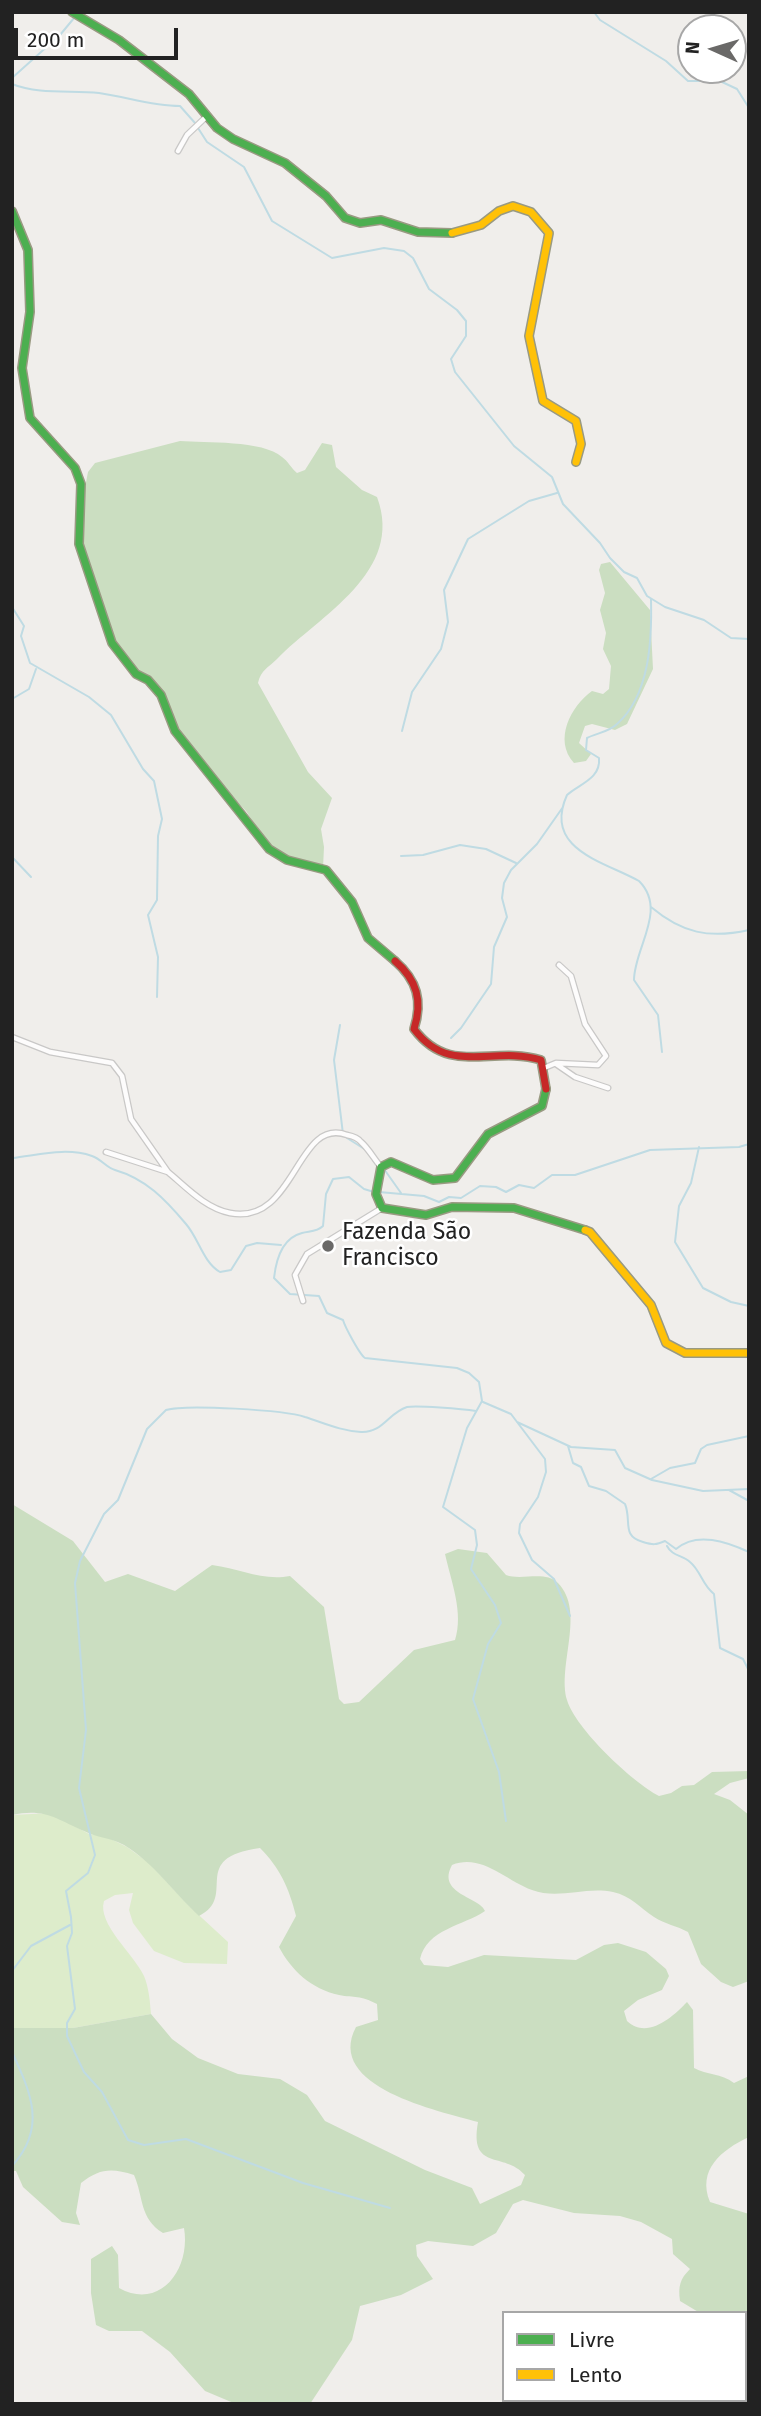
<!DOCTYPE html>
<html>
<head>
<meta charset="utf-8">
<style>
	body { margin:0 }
	#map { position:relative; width:761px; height:2416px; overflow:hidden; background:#f0eeeb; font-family:"Fira Sans",sans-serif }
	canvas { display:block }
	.frame { position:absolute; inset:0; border:14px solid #222; pointer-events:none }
	.legend { position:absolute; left:502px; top:2311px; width:245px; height:91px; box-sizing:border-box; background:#fff; border:2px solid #a7a7a7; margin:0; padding:9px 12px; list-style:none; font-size:21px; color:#222 }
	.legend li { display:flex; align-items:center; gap:14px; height:35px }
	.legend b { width:35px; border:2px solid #a7a7a7 }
	.north { position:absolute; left:677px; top:14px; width:70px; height:70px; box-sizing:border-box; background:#fff; border:2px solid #a7a7a7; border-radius:50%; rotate:274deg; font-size:19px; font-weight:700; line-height:28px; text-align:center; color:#222 }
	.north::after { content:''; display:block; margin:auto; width:24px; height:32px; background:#6a6968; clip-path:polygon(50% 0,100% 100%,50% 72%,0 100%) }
	.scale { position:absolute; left:14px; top:28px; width:164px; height:32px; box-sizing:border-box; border:4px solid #222; border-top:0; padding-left:9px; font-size:21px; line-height:24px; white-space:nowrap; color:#222; -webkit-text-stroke:5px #fff; paint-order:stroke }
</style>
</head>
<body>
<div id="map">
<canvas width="761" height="2416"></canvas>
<div class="frame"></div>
<ul class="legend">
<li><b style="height:9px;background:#4caf50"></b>Livre</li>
<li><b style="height:9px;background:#ffc107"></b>Lento</li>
</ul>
<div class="north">N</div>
<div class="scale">200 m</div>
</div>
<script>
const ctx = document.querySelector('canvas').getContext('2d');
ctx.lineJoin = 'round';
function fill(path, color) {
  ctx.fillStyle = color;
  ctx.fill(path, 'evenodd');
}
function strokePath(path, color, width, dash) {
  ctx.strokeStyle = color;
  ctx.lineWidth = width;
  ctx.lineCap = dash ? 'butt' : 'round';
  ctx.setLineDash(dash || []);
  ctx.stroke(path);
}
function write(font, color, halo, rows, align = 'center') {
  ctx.font = font + ' "Fira Sans",sans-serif';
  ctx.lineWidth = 5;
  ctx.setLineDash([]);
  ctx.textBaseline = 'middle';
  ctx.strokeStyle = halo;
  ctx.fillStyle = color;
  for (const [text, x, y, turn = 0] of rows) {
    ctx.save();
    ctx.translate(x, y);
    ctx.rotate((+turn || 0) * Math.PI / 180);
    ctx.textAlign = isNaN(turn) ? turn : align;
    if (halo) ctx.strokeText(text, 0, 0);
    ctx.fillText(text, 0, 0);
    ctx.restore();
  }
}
const grass = new Path2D(`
	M51,1813L89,1834L105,1836L127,1847L149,1863L189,1906L228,1942L227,1964L184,1963L154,1951L133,1923L129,1910L133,1893L115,1895L104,1901C97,1924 134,1954 144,1976C149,1988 150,2002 151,2014L73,2028H12V1815Z`);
const forest = new Path2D(`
	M180,441C205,443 263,440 282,457C288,461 291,468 297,473L305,470L322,443L332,445L336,467L362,490L377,497C405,572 320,615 277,659C268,668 261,670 258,683L308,772L332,798L321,829L324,847L323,868L290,861L271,849L246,811L197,760L173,727L166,705L111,640L98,591L80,552L84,493L88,472L95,463Z
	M610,562L650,610L653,669L627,724L615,730L592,724L585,726L579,743L591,754L586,761L574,763C553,740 571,706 592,691L603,694L609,689L611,666L603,649L606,633L600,610L605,593L599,570L601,564Z
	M12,1504L73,1541L105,1582L128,1574L175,1591L212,1565C241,1569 262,1581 290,1576L324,1607L339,1699L344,1704L359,1702L414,1650L455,1640C464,1613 451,1581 445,1554L458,1549L487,1553L506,1575C522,1581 545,1570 558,1583C586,1612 557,1665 567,1700C575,1728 632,1782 659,1796L671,1793L682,1786L694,1785L712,1772L749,1771V1778L730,1783L714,1794L730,1800L749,1815V1981L733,1987L721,1982L701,1964L688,1932C677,1926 665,1924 654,1917C639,1907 631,1896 613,1892C585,1886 559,1900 532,1890C506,1881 482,1853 452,1865C436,1894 480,1897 485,1911C463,1926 427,1929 420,1959L424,1965L448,1967L484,1955L576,1960L604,1945L618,1943L646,1952L666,1969L669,1976L662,1990L638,2000L624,2011L627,2021C647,2040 673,2017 687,2002L693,2010L694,2068C707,2075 721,2073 734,2083L749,2076V2137C721,2150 697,2170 710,2202L749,2214V2390L745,2393V2313H700L680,2301C678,2286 680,2279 690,2269L673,2254L672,2239L641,2222L620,2216L574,2213L523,2200L513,2204L496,2233L473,2246L428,2241L416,2245L417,2256L433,2279L401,2295L360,2306L352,2340L310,2404H236L205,2391L170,2352L142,2331H109L96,2325L91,2293V2259L112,2246L118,2255L119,2288C161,2311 191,2268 184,2228L163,2233C139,2218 144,2198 134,2175C112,2168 100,2168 81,2183L76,2213L80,2225L62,2222L23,2187L16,2171H12V2028H73L151,2014L172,2039L198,2058L238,2074L280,2079L307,2095L325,2121L425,2170L472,2188L480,2204L521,2185L525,2175C504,2151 469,2172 478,2122C439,2111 324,2087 356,2027L378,2020L377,2004C360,1995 355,1998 339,1995C311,1989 291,1970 279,1947L296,1916C289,1888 280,1868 260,1848C187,1858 239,1896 199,1916C174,1893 154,1863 124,1845C110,1837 97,1838 84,1831C56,1819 45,1808 12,1815Z`);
const stream = new Path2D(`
	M594,12L600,20L666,61L688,81H720L737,89L749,108
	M12,78L60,35L79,12
	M12,84C39,95 71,90 99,93C127,97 152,106 180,106L195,123
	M198,128L207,142L244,167L272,221L332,258L384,248L404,251L413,258L429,289L457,310L466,321V336L451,359L455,372L514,446L552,477L563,504L600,543L610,558L624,572L637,578L647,596L665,607L704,620L731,638L749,639
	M651,599C652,639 650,695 617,724C609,732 597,733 587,738L586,750L599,758C601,779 579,784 567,795C542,850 606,862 639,881C668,910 634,948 634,980L658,1015L662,1052
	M12,607L24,626L21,636L30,663L89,697L111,715L143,769L154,781L162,819L158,836L157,900L148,915L158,957L157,997
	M12,699L29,689L36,669
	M402,731L412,692L441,649L448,622L444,590L468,539L529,501L557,493
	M401,856L423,855L460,845L486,849L516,863
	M12,857L31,877
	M651,907C682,933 709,939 749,930
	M340,1025L334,1060L343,1134
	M451,1038L461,1028L491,984L494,947L507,917L502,898L504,883L511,870L537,844L563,807
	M347,1138L366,1150
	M699,1147L691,1183L679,1206L675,1242L703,1288L731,1302L749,1306
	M12,1158C39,1155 66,1147 92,1156C101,1159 107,1168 115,1170C146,1179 165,1199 186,1224C199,1239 203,1262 220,1272L231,1270L246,1246L257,1243L281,1245
	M384,1169L401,1193
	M374,1192L364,1189L349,1177L333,1179L326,1194L323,1226C317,1232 310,1231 302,1233C282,1238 276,1260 274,1278L290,1294L319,1296L327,1313L343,1320C345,1327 360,1355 365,1358L457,1368L469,1373L479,1382L482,1401L467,1428L443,1507L475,1530L477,1545L471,1569L495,1605L501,1623L488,1644L473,1699L499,1772L506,1821
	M379,1192L424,1196L439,1202L449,1197L461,1198L480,1186L496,1187L506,1192L519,1185L534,1188L552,1175H575L650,1150L739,1147L749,1144
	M483,1402L511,1414L545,1459L546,1472L538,1497L520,1524L519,1533L532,1560L554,1579L570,1616
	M517,1422L571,1447L615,1450L625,1468L652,1480L703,1491L749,1489
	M568,1446L573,1463L581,1467L589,1486L606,1491L625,1504C632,1521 621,1536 643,1542C653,1545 656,1545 665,1541L676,1549C697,1531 727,1542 749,1552
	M651,1479L670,1468L695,1463L701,1449L707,1445L749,1436
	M729,1490L749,1501
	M667,1546C672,1556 682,1555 690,1562C701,1571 702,1585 714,1594L720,1648L743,1659L749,1671
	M12,1971L31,1946L70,1925
	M12,2052C31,2093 47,2128 12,2166
	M390,2208L303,2183L186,2139L144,2145L128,2140L102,2092L84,2072L67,2036V2023L75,2009L67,1946L72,1933L71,1917L66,1891L88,1873L95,1855L79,1788L86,1730L75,1583L80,1561L104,1514L118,1500L147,1429L166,1410C185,1404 285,1410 305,1417C324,1423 341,1431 361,1432C383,1433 388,1413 407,1407C416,1405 463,1409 476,1411`);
const street = new Path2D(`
	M178,151L187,135L207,116
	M12,1037L50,1052L112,1063L122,1076L131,1119L168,1172L106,1152
	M556,1064L575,1077L608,1088
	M544,1068L556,1063L598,1065L606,1056L585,1024L571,976L559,965
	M168,1172C186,1187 205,1208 230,1213C296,1226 296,1116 347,1135C352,1136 358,1138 361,1142C369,1149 374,1159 381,1167
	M303,1301L295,1275L307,1254L382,1208`);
const fast = new Path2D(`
	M72,12L119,40L189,94L217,128L233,139L285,163L326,196L345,218L360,223L381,220L418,232L452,233
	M12,211L28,250L30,312L22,368L30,418L75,468L81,484L79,544L112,643L136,674L148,680L161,695L175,731L269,849L287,860L326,870L352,902L368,938L395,961
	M546,1089L542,1106L488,1134L455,1178L433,1180L391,1162L381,1167L376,1194L382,1208L426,1215L452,1207L514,1208L585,1230`);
const slow = new Path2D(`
	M452,233L481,225L499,211L513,206L531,212L549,233L529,336L543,401L576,421L581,444L576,462
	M585,1230L590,1232L651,1305L666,1343L685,1353H749`);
const jam = new Path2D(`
	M395,961C417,980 423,1001 414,1029C450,1077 492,1045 541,1060L546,1089`);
const markers = [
	[328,1246,7,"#6a6968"]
];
const poiNames = [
	["Fazenda São",342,1233],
	["Francisco",342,1259]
];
fill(grass, '#ddeccb');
fill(forest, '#cbdec1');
strokePath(stream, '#bfdbe3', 2);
strokePath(street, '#c9c8c7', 7);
strokePath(fast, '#999a82', 10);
strokePath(slow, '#999a82', 10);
strokePath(jam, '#999a82', 10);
strokePath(street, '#fdfcfc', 4.5);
strokePath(fast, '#4caf50', 7);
strokePath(slow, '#ffc107', 7);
strokePath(jam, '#c62828', 7);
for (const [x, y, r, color] of markers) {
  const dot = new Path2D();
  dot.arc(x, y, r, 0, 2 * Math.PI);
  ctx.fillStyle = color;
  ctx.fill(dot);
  strokePath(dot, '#fff', 2.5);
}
write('23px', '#222', '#fff', poiNames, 'left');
</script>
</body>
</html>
